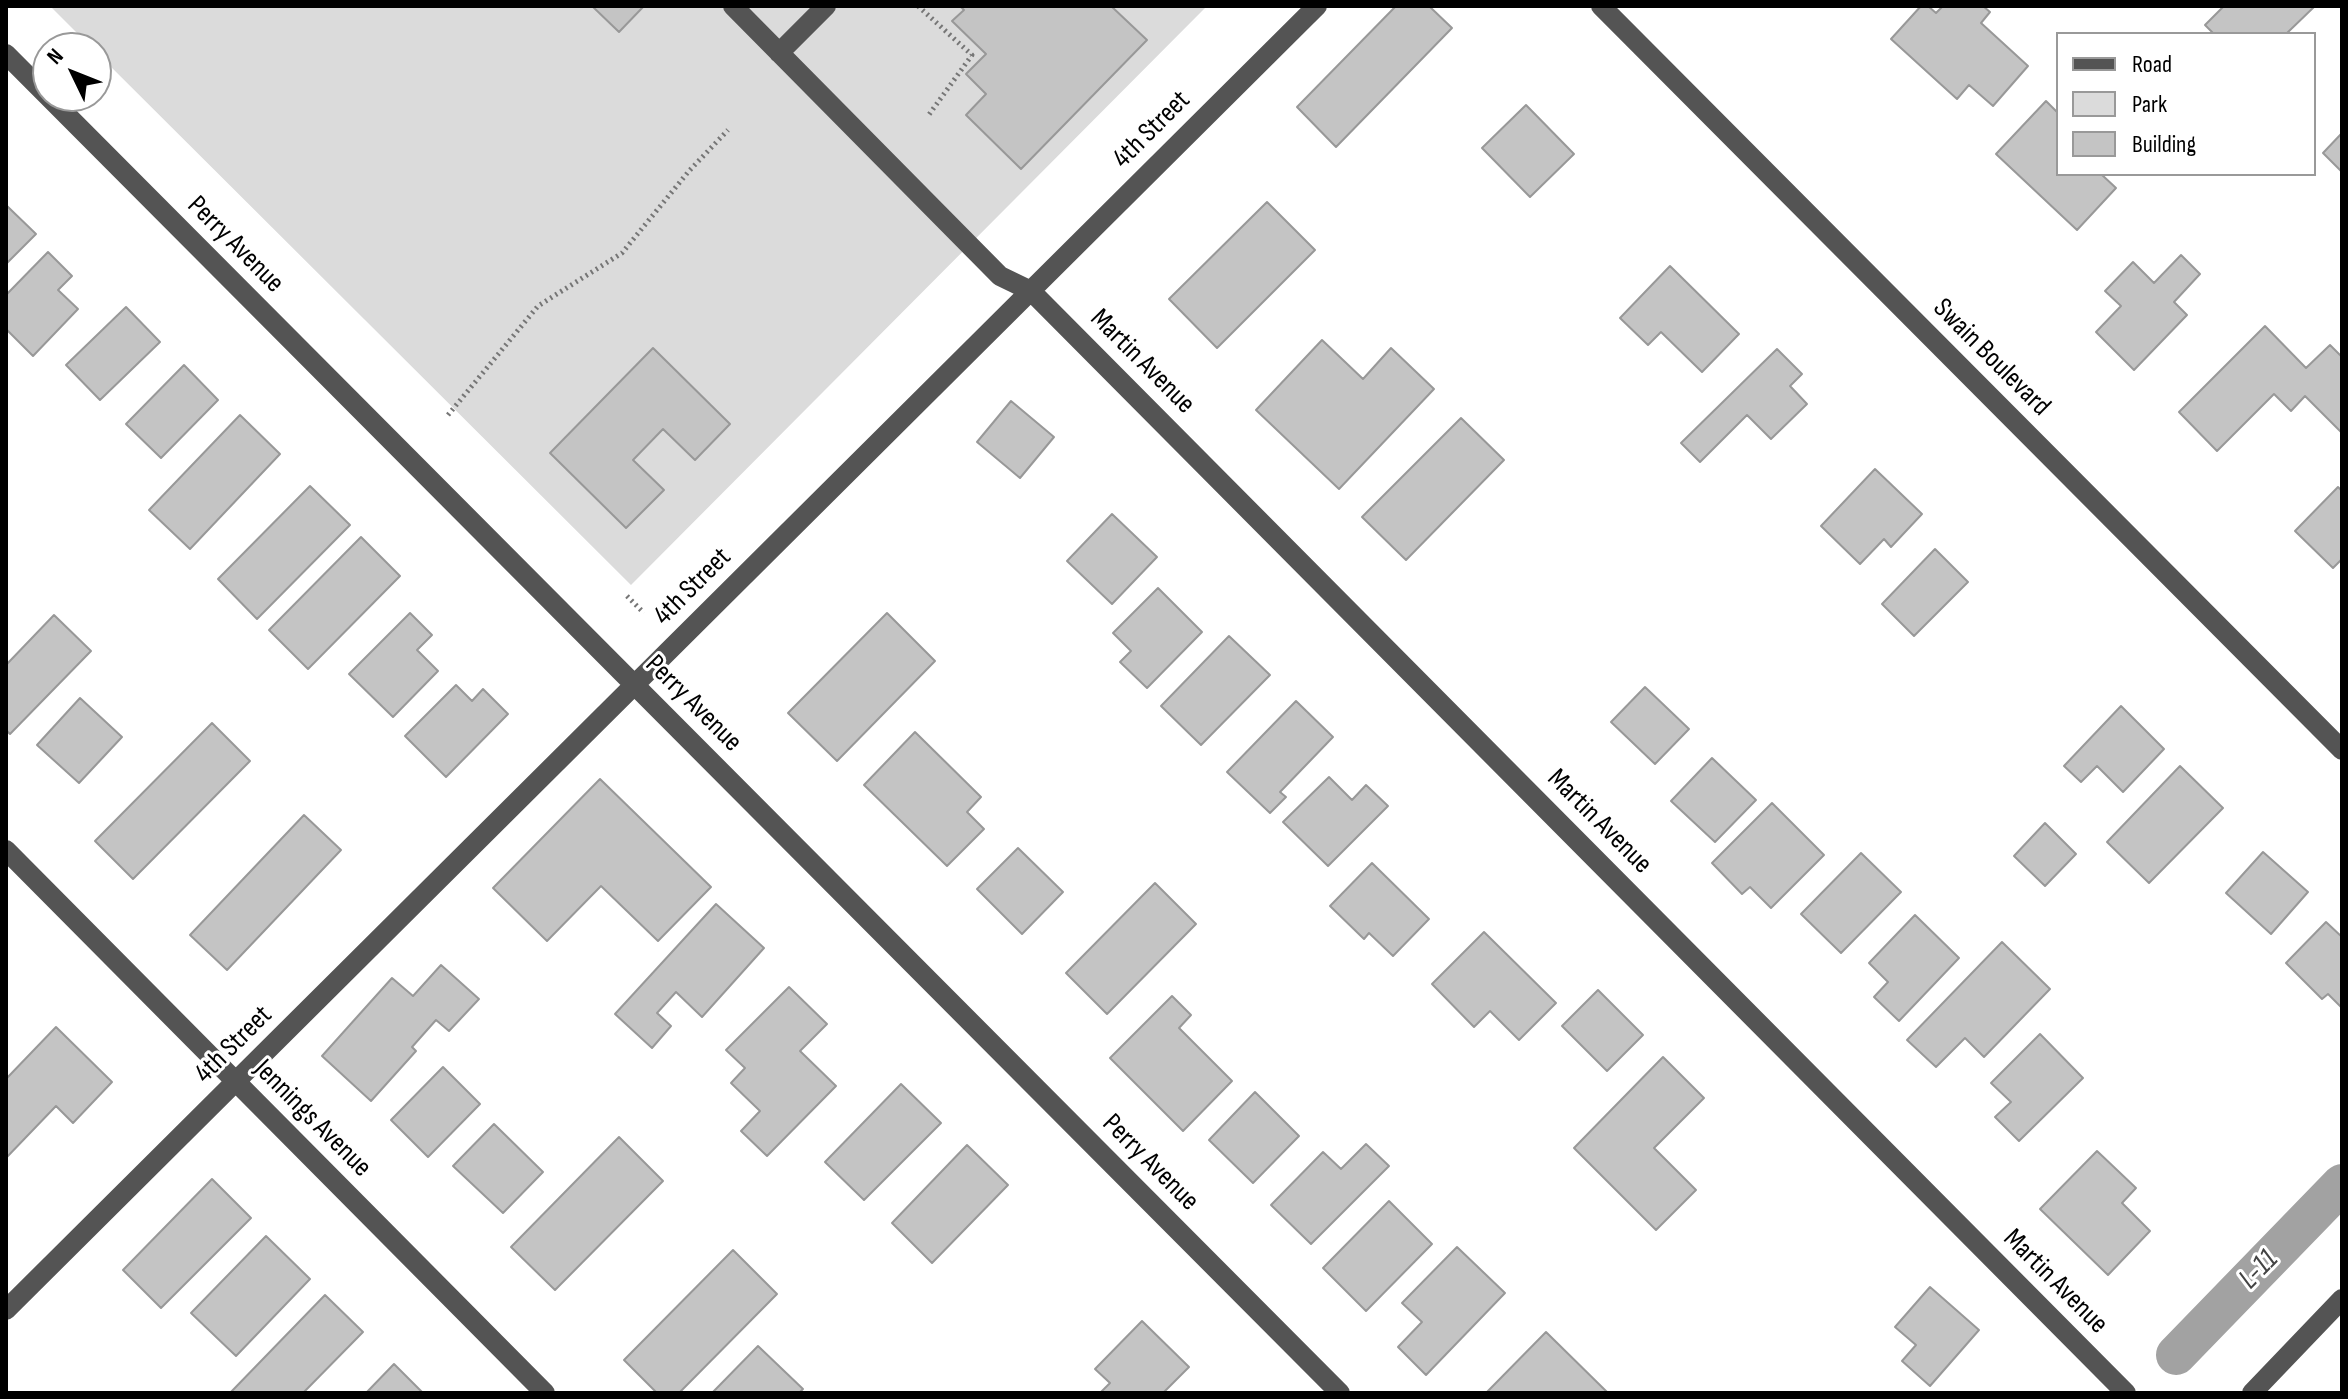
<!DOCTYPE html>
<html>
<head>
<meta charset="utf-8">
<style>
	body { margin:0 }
	#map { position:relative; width:2348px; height:1399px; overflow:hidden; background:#fff; font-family:"Sofia Sans Condensed",sans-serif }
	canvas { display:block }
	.frame { position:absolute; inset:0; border:8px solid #000; pointer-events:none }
	.legend { position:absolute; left:2056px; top:32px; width:260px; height:144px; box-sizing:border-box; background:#fff; border:2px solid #999; margin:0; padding:10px 14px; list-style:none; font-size:24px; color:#000 }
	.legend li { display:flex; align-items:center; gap:16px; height:40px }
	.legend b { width:40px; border:2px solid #999 }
	.north { position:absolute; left:32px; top:32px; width:80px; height:80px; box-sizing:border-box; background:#fff; border:2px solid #999; border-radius:50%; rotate:313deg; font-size:22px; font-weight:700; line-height:32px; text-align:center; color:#000 }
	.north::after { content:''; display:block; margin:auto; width:28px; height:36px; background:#000; clip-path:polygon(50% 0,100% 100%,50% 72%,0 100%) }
</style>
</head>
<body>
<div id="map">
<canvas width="2348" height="1399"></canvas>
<div class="frame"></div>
<ul class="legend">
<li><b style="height:10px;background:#545454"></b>Road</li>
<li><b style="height:22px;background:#dbdbdb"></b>Park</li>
<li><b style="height:22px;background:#c4c4c4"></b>Building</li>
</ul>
<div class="north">N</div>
</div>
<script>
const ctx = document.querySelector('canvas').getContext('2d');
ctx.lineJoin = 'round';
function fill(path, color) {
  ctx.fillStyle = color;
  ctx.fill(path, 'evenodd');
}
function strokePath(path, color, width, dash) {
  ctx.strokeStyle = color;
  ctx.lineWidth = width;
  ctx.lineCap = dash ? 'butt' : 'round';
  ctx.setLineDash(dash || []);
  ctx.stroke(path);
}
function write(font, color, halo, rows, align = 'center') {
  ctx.font = font + ' "Sofia Sans Condensed",sans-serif';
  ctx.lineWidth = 6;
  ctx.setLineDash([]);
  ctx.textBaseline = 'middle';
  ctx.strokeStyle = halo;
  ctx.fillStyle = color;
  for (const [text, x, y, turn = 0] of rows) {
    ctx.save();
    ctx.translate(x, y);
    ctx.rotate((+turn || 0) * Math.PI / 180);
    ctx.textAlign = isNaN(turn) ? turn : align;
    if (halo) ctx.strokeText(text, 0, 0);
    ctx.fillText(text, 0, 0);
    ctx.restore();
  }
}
const green = new Path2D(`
	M50,6H1207L631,585L96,52V48H92Z`);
const canal = new Path2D(`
	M2176,1355L2342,1184`);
const building = new Path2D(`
	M592,6H644L619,32Z
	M960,6H1111L1147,40L1021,169L966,115L986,94L966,74L986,54L952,21L964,10Z
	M1396,6H1429L1452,28L1336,147L1297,107Z
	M1921,6H1928L1936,13L1943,6H1983L1990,12L1981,23L2028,66L1993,106L1969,85L1957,99L1891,39Z
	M2224,6H2315L2286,34H2214L2205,25Z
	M2046,101L2058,113V174H2101L2116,188L2077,230L1996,154Z
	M1526,105L1574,154L1530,197L1482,148Z
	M2342,133V172L2323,153Z
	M1267,202L1315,250L1217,348L1169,299Z
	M6,205L36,234L6,264Z
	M48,252L72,276L58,290L78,309L33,356L6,329V295Z
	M2181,255L2200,274L2174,302L2187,315L2134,370L2096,332L2121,306L2105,291L2133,262L2154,283Z
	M1670,266L1739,334L1702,372L1661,332L1648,345L1620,318Z
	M126,307L160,342L100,400L66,365Z
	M2265,326L2306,368L2330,345L2342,357V433L2305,396L2291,411L2274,394L2217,451L2179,412Z
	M1322,340L1363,379L1391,348L1434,389L1339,489L1256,410Z
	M653,348L730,424L695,460L663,429L633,460L664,490L626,528L550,453Z
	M1777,349L1802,374L1790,386L1807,404L1771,439L1747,415L1700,462L1681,443Z
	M184,365L218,400L161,458L126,424Z
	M1011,401L1054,437L1020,478L977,442Z
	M240,415L280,454L190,549L149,510Z
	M1461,418L1504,460L1406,560L1362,517Z
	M1875,469L1922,514L1891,547L1884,539L1860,564L1821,526Z
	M310,486L350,525L257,619L218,579Z
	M2338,487L2342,491V559L2333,568L2295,531Z
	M1112,514L1157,557L1112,604L1067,561Z
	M361,537L400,576L308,669L269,630Z
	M1935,549L1968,582L1914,636L1882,604Z
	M1158,588L1202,632L1147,688L1120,662L1131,651L1113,633Z
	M410,613L432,635L417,650L438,671L393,717L349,674Z
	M887,613L935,661L837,761L788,713Z
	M54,615L91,651L10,734L6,730V665Z
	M1229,636L1270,675L1201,745L1161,706Z
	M456,685L472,701L483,689L508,714L446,777L405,736Z
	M1645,687L1689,729L1655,764L1611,722Z
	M80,698L122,737L79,783L37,745Z
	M1296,701L1333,737L1280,792L1286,797L1270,813L1227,772Z
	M2121,706L2164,749L2123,792L2097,766L2081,782L2064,766Z
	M212,723L250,761L133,879L95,841Z
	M915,732L981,797L967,812L984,829L947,866L864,785Z
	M1712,758L1756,800L1715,842L1671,801Z
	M2180,766L2223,808L2149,883L2107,842Z
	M1329,777L1352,800L1366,785L1388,806L1328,866L1283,822Z
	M600,779L711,887L658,941L601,886L547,941L493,888Z
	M1772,803L1824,855L1771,908L1750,887L1742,894L1712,863Z
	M304,815L341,850L227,970L190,935Z
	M2045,823L2076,854L2045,886L2014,856Z
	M1018,848L1063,892L1022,934L977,889Z
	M2263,852L2308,892L2271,934L2226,893Z
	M1861,853L1901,892L1841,953L1801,914Z
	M1372,863L1429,919L1393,956L1369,933L1364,939L1330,906Z
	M1155,883L1196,924L1107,1014L1066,973Z
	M716,904L764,948L702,1017L676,992L657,1013L671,1026L652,1048L615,1014Z
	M1915,915L1959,958L1899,1021L1874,997L1888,982L1869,963Z
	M2326,922L2342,937V1008L2328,994L2322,999L2286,963Z
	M1484,932L1556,1003L1519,1040L1490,1011L1474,1027L1432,984Z
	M2002,942L2050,989L1984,1057L1965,1038L1936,1067L1907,1040Z
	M441,965L479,999L449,1031L436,1020L412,1047L416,1051L371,1101L322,1056L392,978L413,996Z
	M789,987L827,1024L800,1051L836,1086L767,1156L741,1131L760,1111L731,1083L745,1068L726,1050Z
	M1598,990L1643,1035L1607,1071L1562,1026Z
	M1172,996L1191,1015L1179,1028L1232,1081L1183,1131L1110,1058Z
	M56,1027L112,1082L73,1123L56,1106L6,1158V1079Z
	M2040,1034L2083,1078L2019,1141L1995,1117L2011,1102L1991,1083Z
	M1663,1057L1704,1098L1654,1148L1696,1190L1656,1230L1574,1148Z
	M443,1067L480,1104L428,1157L391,1120Z
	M901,1084L941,1123L864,1200L825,1162Z
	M1255,1092L1299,1136L1253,1183L1209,1140Z
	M494,1124L543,1172L503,1213L453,1166Z
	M619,1137L663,1181L555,1290L511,1247Z
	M1366,1144L1389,1166L1311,1244L1271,1205L1323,1152L1341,1169Z
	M967,1145L1008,1185L932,1263L892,1223Z
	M2097,1151L2136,1188L2122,1203L2150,1231L2108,1275L2040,1209Z
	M212,1179L251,1218L161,1308L123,1270Z
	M1389,1201L1432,1244L1366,1311L1323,1268Z
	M266,1236L310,1279L236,1356L191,1313Z
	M1457,1247L1505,1293L1426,1375L1398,1347L1422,1322L1402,1303Z
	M733,1250L777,1294L679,1393H657L624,1360Z
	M1930,1287L1979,1330L1930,1386L1902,1361L1916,1345L1895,1327Z
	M325,1295L363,1332L303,1393H230Z
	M1142,1321L1189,1367L1163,1393H1100L1110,1383L1095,1369Z
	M1546,1332L1607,1392L1606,1393H1486Z
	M758,1346L803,1389L799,1393H712Z
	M394,1364L423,1393H366Z`);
const path = new Path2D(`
	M918,6L972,55L928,116
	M448,415L538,306L622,253L689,171L728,130
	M627,596L644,613`);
const minor = new Path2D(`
	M733,6L1000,276L1031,291L2126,1393
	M1601,6L2342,750
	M779,53L826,6
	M6,54L1340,1393
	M6,850L545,1393
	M6,1310L1317,6
	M2252,1393L2342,1299`);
const streetNames = [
	["4th Street",1152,130,-45],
	["Perry Avenue",235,245,45],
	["Swain Boulevard",1991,358,45],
	["Martin Avenue",1142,362,45],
	["4th Street",693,587,-45],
	["Perry Avenue",693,704,45],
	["Martin Avenue",1599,822,45],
	["4th Street",234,1045,-45],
	["Jennings Avenue",312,1119,45],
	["Perry Avenue",1150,1163,45],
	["Martin Avenue",2055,1282,45]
];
const waterNames = [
	["L-11",2259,1270,-46]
];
fill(green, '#dbdbdb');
strokePath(canal, '#a2a2a2', 40);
fill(building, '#c4c4c4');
strokePath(building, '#989898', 2);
strokePath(path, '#767676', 5, [2, 4]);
strokePath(minor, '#545454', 20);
write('28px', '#000', '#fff', streetNames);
write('italic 30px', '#434343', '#fff', waterNames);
</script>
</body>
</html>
